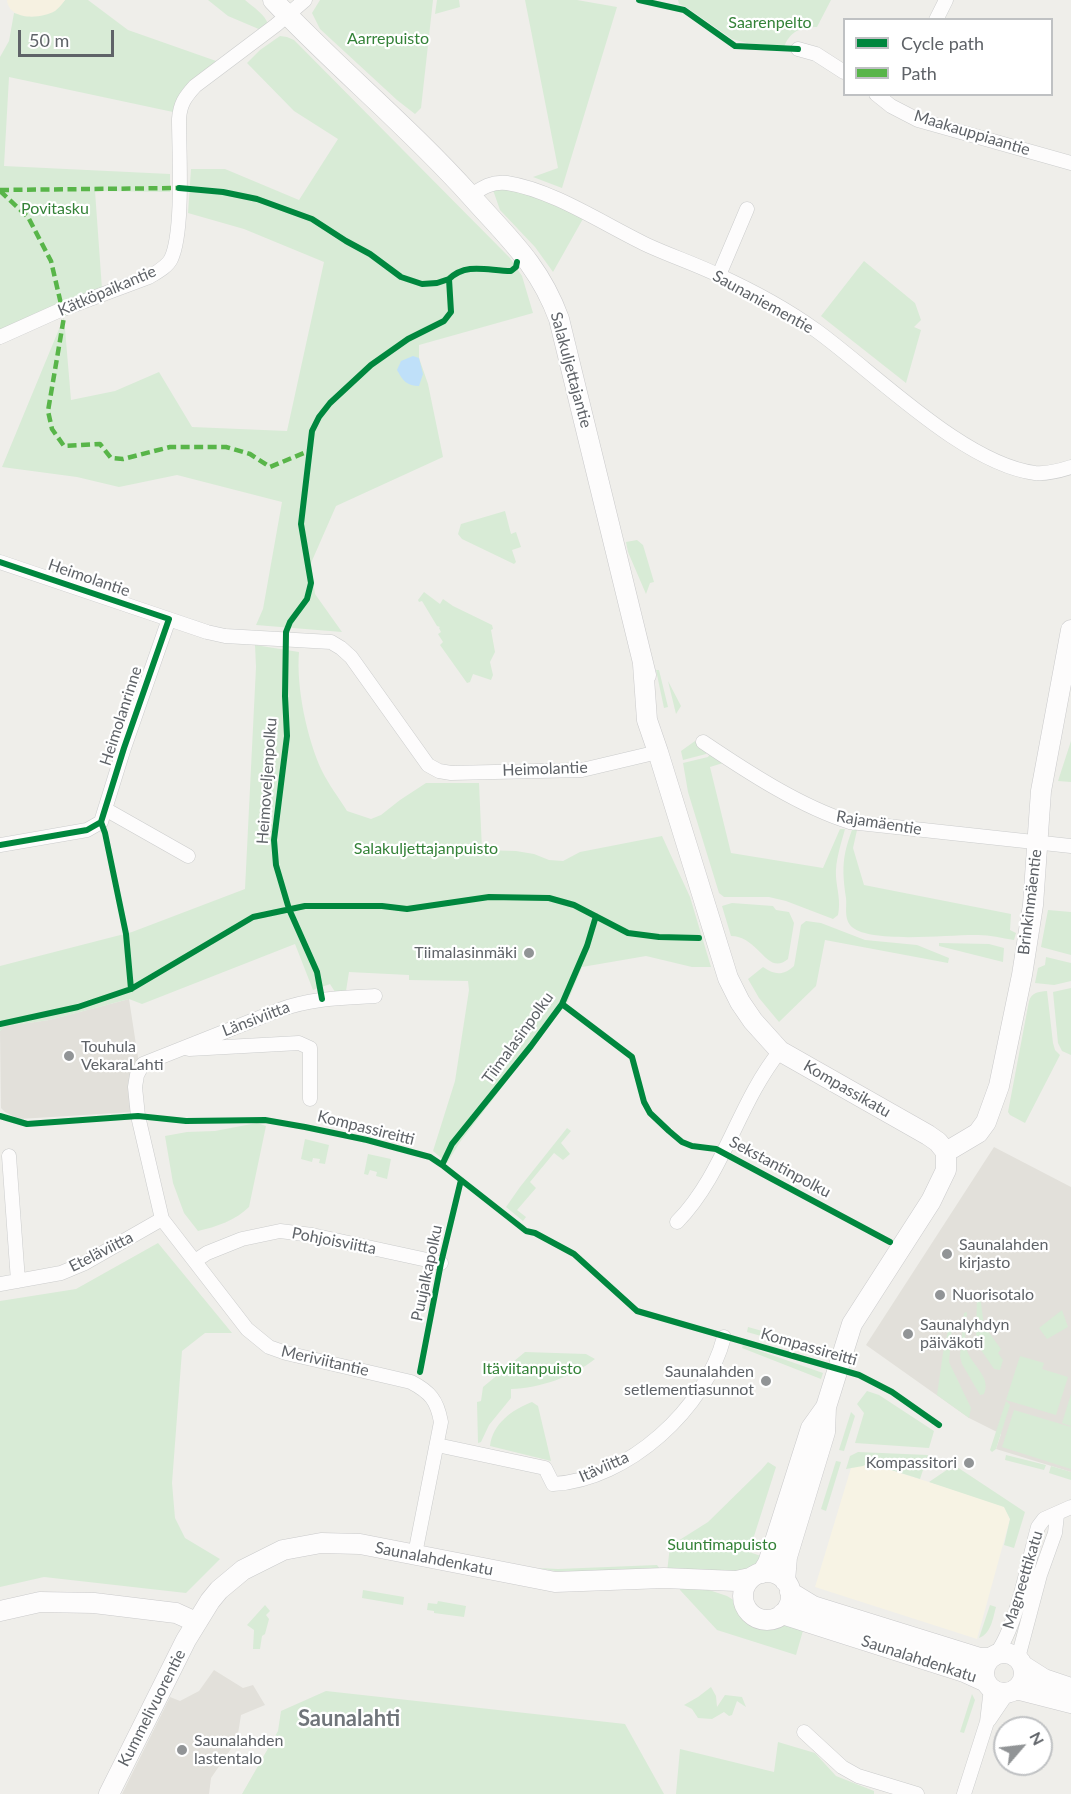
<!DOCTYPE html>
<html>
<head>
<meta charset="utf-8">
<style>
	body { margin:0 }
	#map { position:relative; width:1071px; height:1794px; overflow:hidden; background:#efeeea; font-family:Lato,sans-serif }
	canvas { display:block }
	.legend { position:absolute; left:843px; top:18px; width:210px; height:78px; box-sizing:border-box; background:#fff; border:2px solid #bfc1c3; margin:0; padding:8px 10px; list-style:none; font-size:18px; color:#5f6368 }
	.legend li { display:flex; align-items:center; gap:12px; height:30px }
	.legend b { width:30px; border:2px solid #bfc1c3 }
	.north { position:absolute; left:993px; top:1716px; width:60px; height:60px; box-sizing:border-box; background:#fff; border:2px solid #bfc1c3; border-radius:50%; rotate:62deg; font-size:16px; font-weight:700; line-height:24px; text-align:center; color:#5f6368 }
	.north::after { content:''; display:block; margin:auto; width:21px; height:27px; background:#919496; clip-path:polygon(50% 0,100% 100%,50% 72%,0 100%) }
	.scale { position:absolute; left:18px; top:30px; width:96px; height:27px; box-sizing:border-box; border:3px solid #5f6368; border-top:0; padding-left:8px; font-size:18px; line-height:21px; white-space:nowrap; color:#5f6368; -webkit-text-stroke:4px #fff; paint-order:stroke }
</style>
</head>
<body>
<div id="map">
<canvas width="1071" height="1794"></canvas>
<ul class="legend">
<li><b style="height:8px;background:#00873e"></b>Cycle path</li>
<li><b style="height:8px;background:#58b549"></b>Path</li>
</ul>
<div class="north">N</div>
<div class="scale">50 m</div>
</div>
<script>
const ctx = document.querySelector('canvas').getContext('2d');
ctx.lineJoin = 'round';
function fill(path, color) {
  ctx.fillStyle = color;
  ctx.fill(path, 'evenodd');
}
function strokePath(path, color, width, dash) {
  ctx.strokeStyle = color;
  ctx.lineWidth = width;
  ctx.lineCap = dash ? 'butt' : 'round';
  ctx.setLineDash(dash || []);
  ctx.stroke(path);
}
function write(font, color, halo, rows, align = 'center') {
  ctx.font = font + ' Lato,sans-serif';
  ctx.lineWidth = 4.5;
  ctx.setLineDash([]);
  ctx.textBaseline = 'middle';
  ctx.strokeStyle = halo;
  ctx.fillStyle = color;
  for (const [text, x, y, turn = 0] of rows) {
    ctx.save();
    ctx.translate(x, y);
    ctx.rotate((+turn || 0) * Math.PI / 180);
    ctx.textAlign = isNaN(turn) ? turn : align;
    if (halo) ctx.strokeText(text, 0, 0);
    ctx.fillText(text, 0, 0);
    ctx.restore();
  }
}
const commercial = new Path2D(`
	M868,1463L993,1502L1004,1507L1007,1512L1010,1519L977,1639L815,1587L851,1468Z`);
const education = new Path2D(`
	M129,999L139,1064L133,1112L19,1119L5,1112L1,1108L0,1031L5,1026L49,1020Z
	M994,1147L1071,1187V1472L996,1449L1001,1434L969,1418L866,1345Z
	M214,1670L243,1688L253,1685L265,1705L241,1715L237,1740L211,1778L209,1794H122L170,1697L180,1701L199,1691Z`);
const green = new Path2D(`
	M65,0H88L128,30L219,62L185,90L173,112L9,77L4,166L170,174V192L95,191L102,289L0,330V57L9,41L14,13C33,17 53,15 65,0Z
	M208,0H245C253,7 266,15 268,25L261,30L228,16Z
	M320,0H433L421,108L415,114L397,100L320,29L312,13Z
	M437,0H459L460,7L435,14Z
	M525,0H577L617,7L562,188L533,177L558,168Z
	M678,0H831L817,27C801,27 790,31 784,47L747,43L732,39L686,7L679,4Z
	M280,36L287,37L294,40L510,258L522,276L533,313L419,345V358L428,384L443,457L336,506L311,563L315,594L342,632L256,625L263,609L282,502L177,475L119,487L77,477L2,467L64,317L71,400L115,391L159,372L192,427L287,431L324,262L244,229L188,213L191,169H225L299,200L338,139L294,111L247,63L260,50Z
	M505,186L555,203L584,217L553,272L535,247L500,210L493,190Z
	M864,261L915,303L921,320L914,327L921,330L906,383L821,316Z
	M505,511L511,534L516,532L521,547L512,550L516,562L514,564L462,539L458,534L461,524Z
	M637,540L643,545L654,582L650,583L646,594L628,552L626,542Z
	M424,592L440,604L443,599L453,606L492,625L493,629L491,630L495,652L490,662L493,675L491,680L473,674L470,682L467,683L440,645L443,642L438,634L441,632L439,628L440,627L437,626L422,601L419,602L418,600Z
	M255,645L299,652C296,687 307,739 322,771C329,785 339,798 347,811L371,819L381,815L400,800L426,783H479L482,850L516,851L534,854L549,860L563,861L580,852L662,836L690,897L711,967H692L646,956L582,967L567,1003L460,1142L447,1163L433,1151L455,1081L469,990L468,981L409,980V975L349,972L346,991L335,992L330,984L313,990L295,944L142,1004L129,999L49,1020L6,1026L0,1031V966L132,932L245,889L256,667Z
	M656,670H659L668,707L664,708Z
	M668,681L681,706L676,714Z
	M695,741L698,746L707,752L706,754L683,760L681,751Z
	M1071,741V782L1058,781Z
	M710,754L723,763L710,767L731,853L823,868L840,829H845C841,844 835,861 836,877C837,890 841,901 838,915L833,919L786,901L769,897H724L719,893L688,792L683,763L708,757Z
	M852,830H857L853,848L864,885L1011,914L1010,930L1016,933L1014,940C1002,938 990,935 978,935C952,934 866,945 850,925C844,917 847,907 846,898C842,870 842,857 852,830Z
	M732,903L773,906L776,910L789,912L794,923L788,959C767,977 759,936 731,936L722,906Z
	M1048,910L1071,912V955L1041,947Z
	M806,921L821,923L865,940L917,945L949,958L948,963L825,940L816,986L779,1022L759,998L748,979L763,967C775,975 783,976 794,966L801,925Z
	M939,943L989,944L1004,948L1003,962L939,946Z
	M1046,957L1071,963V981L1054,985L1035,983L1038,968L1045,965Z
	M1071,988V1055L1062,1051L1058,1043L1053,992Z
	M1047,991L1053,1043L1055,1050L1060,1055L1025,1123L1010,1115L1008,1112L1029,1001C1032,992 1038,992 1047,991Z
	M257,1123L266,1126L249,1207C236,1220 216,1227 198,1231L184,1213L173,1183L165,1136L187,1132L215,1131Z
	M567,1128L571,1131L561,1143L570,1154L563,1160L554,1153L530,1182L536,1188L517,1210L526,1217L523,1221L506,1207L520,1187Z
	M305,1139L329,1145L325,1164L319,1163L320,1159L313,1158L312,1162L301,1159Z
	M368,1154L391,1159L387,1179L376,1176L377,1172L370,1170L368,1175L364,1174Z
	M158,1243L232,1333H205L182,1351L172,1483L175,1518L185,1538L220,1559L186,1593L44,1577L0,1587V1301L76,1289Z
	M980,1295L984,1326L1001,1349L998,1353L1003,1360L1000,1370L994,1369L979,1347L976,1334L977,1297Z
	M1062,1310L1068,1327L1047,1339L1039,1328Z
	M967,1312C966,1323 964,1336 966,1347C970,1365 992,1376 984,1394L980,1395L962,1364L960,1356L964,1313Z
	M950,1322L952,1324L949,1362L971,1408L969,1418L937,1395L943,1353Z
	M748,1327L830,1350L828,1355L747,1332Z
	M743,1345L823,1373L821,1379L742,1348Z
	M525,1352L586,1354L595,1359C572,1377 540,1388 511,1389V1398L489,1425L481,1442L478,1443L477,1402L481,1401L483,1387Z
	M1020,1356L1044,1363L1042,1369L1068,1377L1056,1415L1006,1400Z
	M867,1391L879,1395L934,1431L929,1448L855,1443L864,1413L857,1404Z
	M1071,1394V1426L1062,1423Z
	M1006,1401L1010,1405L996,1449L992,1452L990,1450Z
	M532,1402L538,1406L551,1461L490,1446C493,1423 512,1410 532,1402Z
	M1014,1410L1071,1427V1469L1002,1447Z
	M851,1412L855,1416L844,1451L839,1450Z
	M858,1452L928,1455L920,1479L869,1463L863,1466L846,1469L850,1456Z
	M1006,1455L1046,1465L1044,1470L1005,1460Z
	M836,1461L841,1462L826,1511L821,1509Z
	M768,1462L776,1467L749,1552L764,1557L754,1569L747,1572H667L670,1546L708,1522L761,1470Z
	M954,1465L1025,1512L1014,1548L1004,1545L1010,1519L1004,1507L929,1482Z
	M1051,1466L1071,1472V1480L1049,1473Z
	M657,1565L660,1569L577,1575L538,1568L558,1569Z
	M680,1586L706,1589L727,1596L735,1601L750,1621L757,1625L788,1624L804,1627L796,1655L717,1630L680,1590Z
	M363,1590L404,1597L403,1605L362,1598Z
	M438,1601L466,1606L464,1617L434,1613V1611L427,1610L428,1603L437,1604Z
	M265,1605L270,1611L266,1615L269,1619L265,1634L262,1636L260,1649H253L254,1630L247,1625Z
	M990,1605L996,1607C993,1618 991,1634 979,1638Z
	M711,1687L716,1696L717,1707L725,1695L742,1697L746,1707L737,1701L732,1715L729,1716L724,1712L712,1719L698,1718L692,1709L684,1705L698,1697Z
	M326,1691L625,1724L664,1794H242L278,1731L281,1711Z
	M972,1694L975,1700L964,1733L960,1732Z
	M778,1742L815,1753L836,1776L874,1791V1794H676L680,1749L774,1772Z`);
const sand = new Path2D(`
	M7,0H65C62,4 59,8 55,11C41,19 9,21 7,0Z`);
const water = new Path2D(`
	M413,356L419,358L423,374L419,386C407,386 403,381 397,370L401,361Z`);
const street = new Path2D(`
	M936,20L946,0
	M798,49L816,54L844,72
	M876,94L891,106L918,120L1071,163
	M470,196C482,188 492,181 507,183C553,190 605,225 647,245C671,256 695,264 718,275C751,290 788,310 817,331C875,373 964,464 1035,473C1048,474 1059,471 1071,467
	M719,275L747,209
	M0,337L58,311L149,277C157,272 167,267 171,259C184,232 179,151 179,119C180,104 185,97 195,86L276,25L305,0
	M0,562L207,632L225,636L331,642L341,648L351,657L428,765L439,771L451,773L582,770L658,752
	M703,742C746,771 801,807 850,822L1071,846
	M105,809L188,856
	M0,845L87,830L101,822L124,748L169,619
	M375,996C341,998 312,998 279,1010L143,1064L137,1075L135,1087L138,1116L162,1219L247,1329L269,1347L286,1353L411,1382C430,1392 437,1400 441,1422L415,1554
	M189,1049L299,1043L310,1048V1099
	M9,1156L18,1281
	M677,1222C724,1174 738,1103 780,1051
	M195,1261L207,1253L242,1239L280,1231L312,1235L441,1263
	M0,1284L61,1273L85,1263L162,1219
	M437,1445L545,1468L553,1484C628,1480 706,1408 724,1337
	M996,1654C1017,1626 1028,1562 1038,1527L1044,1519L1071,1507
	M1018,1658L1040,1575L1055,1533L1057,1515
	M989,1720L1008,1692
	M804,1732L842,1767L858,1776L917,1794
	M964,1794L987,1722L991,1688`);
const secondary = new Path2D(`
	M273,0C336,67 408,126 470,195C507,237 539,264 559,319L646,675
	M643,664L647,720L658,752L728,978L740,1002L753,1021L780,1051L928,1135L938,1142L946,1152V1170L931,1201L852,1324L826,1407L825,1432L787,1557L785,1581
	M946,1152L978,1133L986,1122L999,1086L1022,975L1033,905L1041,791L1071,630
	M743 1596a24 24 0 1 1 48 0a24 24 0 1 1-48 0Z
	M762,1573L768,1563L811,1428L826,1407
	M790,1592L813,1606L980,1658H991
	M0,1611L40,1602L94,1603L176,1613L196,1622
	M782,1614L964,1672L986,1682
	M984 1673a20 20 0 1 1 40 0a20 20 0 1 1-40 0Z
	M1022,1665L1044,1679L1071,1688
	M1016,1689L1071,1703
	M109,1794L186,1640L210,1601L219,1590L243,1570L283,1550L321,1543L360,1544L555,1582L664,1578L736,1581L750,1578`);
const quiet = new Path2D(`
	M0,190L179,188
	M0,191L28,217L51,261L64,317L48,411L52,429L64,446L100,444L111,458L123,459L170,447H226L250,454L270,467L311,450`);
const cycleway = new Path2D(`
	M639,0L684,10L735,46L798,49
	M179,188L223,192L257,199L312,219L346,241L370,254L401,277L422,284L437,283L449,279
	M0,562L169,619L124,748L101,822
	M101,822L105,833L126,934L131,989
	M0,845L87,830L101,822
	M322,999L317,972L289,909L276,865L274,840L287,736L285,696L286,632L290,622L307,599L311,583L301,524L312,431L319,417L330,403L371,365L408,339L444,321L451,312L449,279C467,262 488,271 511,271L516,267L517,262
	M562,1004L632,1057L644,1102L650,1113L669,1131L682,1142L692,1146L716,1149L890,1242
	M0,1024L78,1007L131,989L253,917L305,906H382L407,909L489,897L549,898L574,905L628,933L659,937L699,938
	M0,1116L27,1124L138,1116L186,1121L265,1120L305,1127L367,1140L430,1157L442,1165L526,1231L535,1233L574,1254L637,1311L859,1375L892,1392L939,1425
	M442,1165L452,1144L531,1046L562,1004L587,946L596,916
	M420,1372L441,1263L461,1180`);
const markers = [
	[529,953,6,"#919496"],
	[69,1056,6,"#919496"],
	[947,1254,6,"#919496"],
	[940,1295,6,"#919496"],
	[908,1334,6,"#919496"],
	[766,1381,6,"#919496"],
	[969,1463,6,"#919496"],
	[182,1750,6,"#919496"]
];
const parkNames = [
	["Saarenpelto",770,23],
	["Aarrepuisto",388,39],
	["Povitasku",55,209],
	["Salakuljettajanpuisto",426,849],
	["Itäviitanpuisto",532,1369],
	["Suuntimapuisto",722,1545]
];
const streetNames = [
	["Maakauppiaantie",972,133,17],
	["Kätköpaikantie",107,291,-23],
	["Saunaniementie",763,302,29],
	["Salakuljettajantie",571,370,75],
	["Heimolantie",89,578,19],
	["Heimolanrinne",121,716,-72],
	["Heimolantie",545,769,-2],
	["Heimoveljenpolku",267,781,-86],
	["Rajamäentie",879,823,9],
	["Brinkinmäentie",1030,902,-83],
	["Länsiviitta",256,1019,-21],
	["Tiimalasinpolku",518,1038,-54],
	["Kompassikatu",847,1089,30],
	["Kompassireitti",366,1128,14],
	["Sekstantinpolku",780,1167,28],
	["Pohjoisviitta",334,1241,11],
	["Eteläviitta",101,1252,-27],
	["Puujalkapolku",427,1273,-78],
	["Kompassireitti",809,1347,16],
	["Meriviitantie",325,1361,13],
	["Itäviitta",604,1467,-24],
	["Saunalahdenkatu",434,1559,11],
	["Magneettikatu",1023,1580,-73],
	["Saunalahdenkatu",919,1659,18],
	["Kummelivuorentie",152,1708,-63]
];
const poiNames = [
	["Tiimalasinmäki",517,953,"right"],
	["Touhula",81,1047],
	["VekaraLahti",81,1065],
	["Saunalahden",959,1245],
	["kirjasto",959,1263],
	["Nuorisotalo",952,1295],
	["Saunalyhdyn",920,1325],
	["päiväkoti",920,1343],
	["Saunalahden",754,1372,"right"],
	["setlementiasunnot",754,1390,"right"],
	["Kompassitori",957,1463,"right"],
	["Saunalahden",194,1741],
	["lastentalo",194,1759]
];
const districtNames = [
	["Saunalahti",349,1719]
];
fill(commercial, '#f7f3e4');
fill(education, '#e2e0da');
fill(green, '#d8ebd6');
fill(sand, '#f6f1e1');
fill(water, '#bfe0f9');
strokePath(street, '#cbcccc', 15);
strokePath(secondary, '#cacacb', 21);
strokePath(street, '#fdfcfc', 14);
strokePath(secondary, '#fdfcfc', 20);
strokePath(quiet, '#58b549', 4.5, [9, 4.5]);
strokePath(cycleway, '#00873e', 6);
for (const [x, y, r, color] of markers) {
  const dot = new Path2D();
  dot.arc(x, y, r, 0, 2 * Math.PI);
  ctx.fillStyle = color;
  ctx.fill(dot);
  strokePath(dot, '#fff', 2);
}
write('16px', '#348238', '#fff', parkNames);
write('16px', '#5f6368', '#fff', streetNames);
write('16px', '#5f6368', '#fff', poiNames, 'left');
write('bold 22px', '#70757a', '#fff', districtNames);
</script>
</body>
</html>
